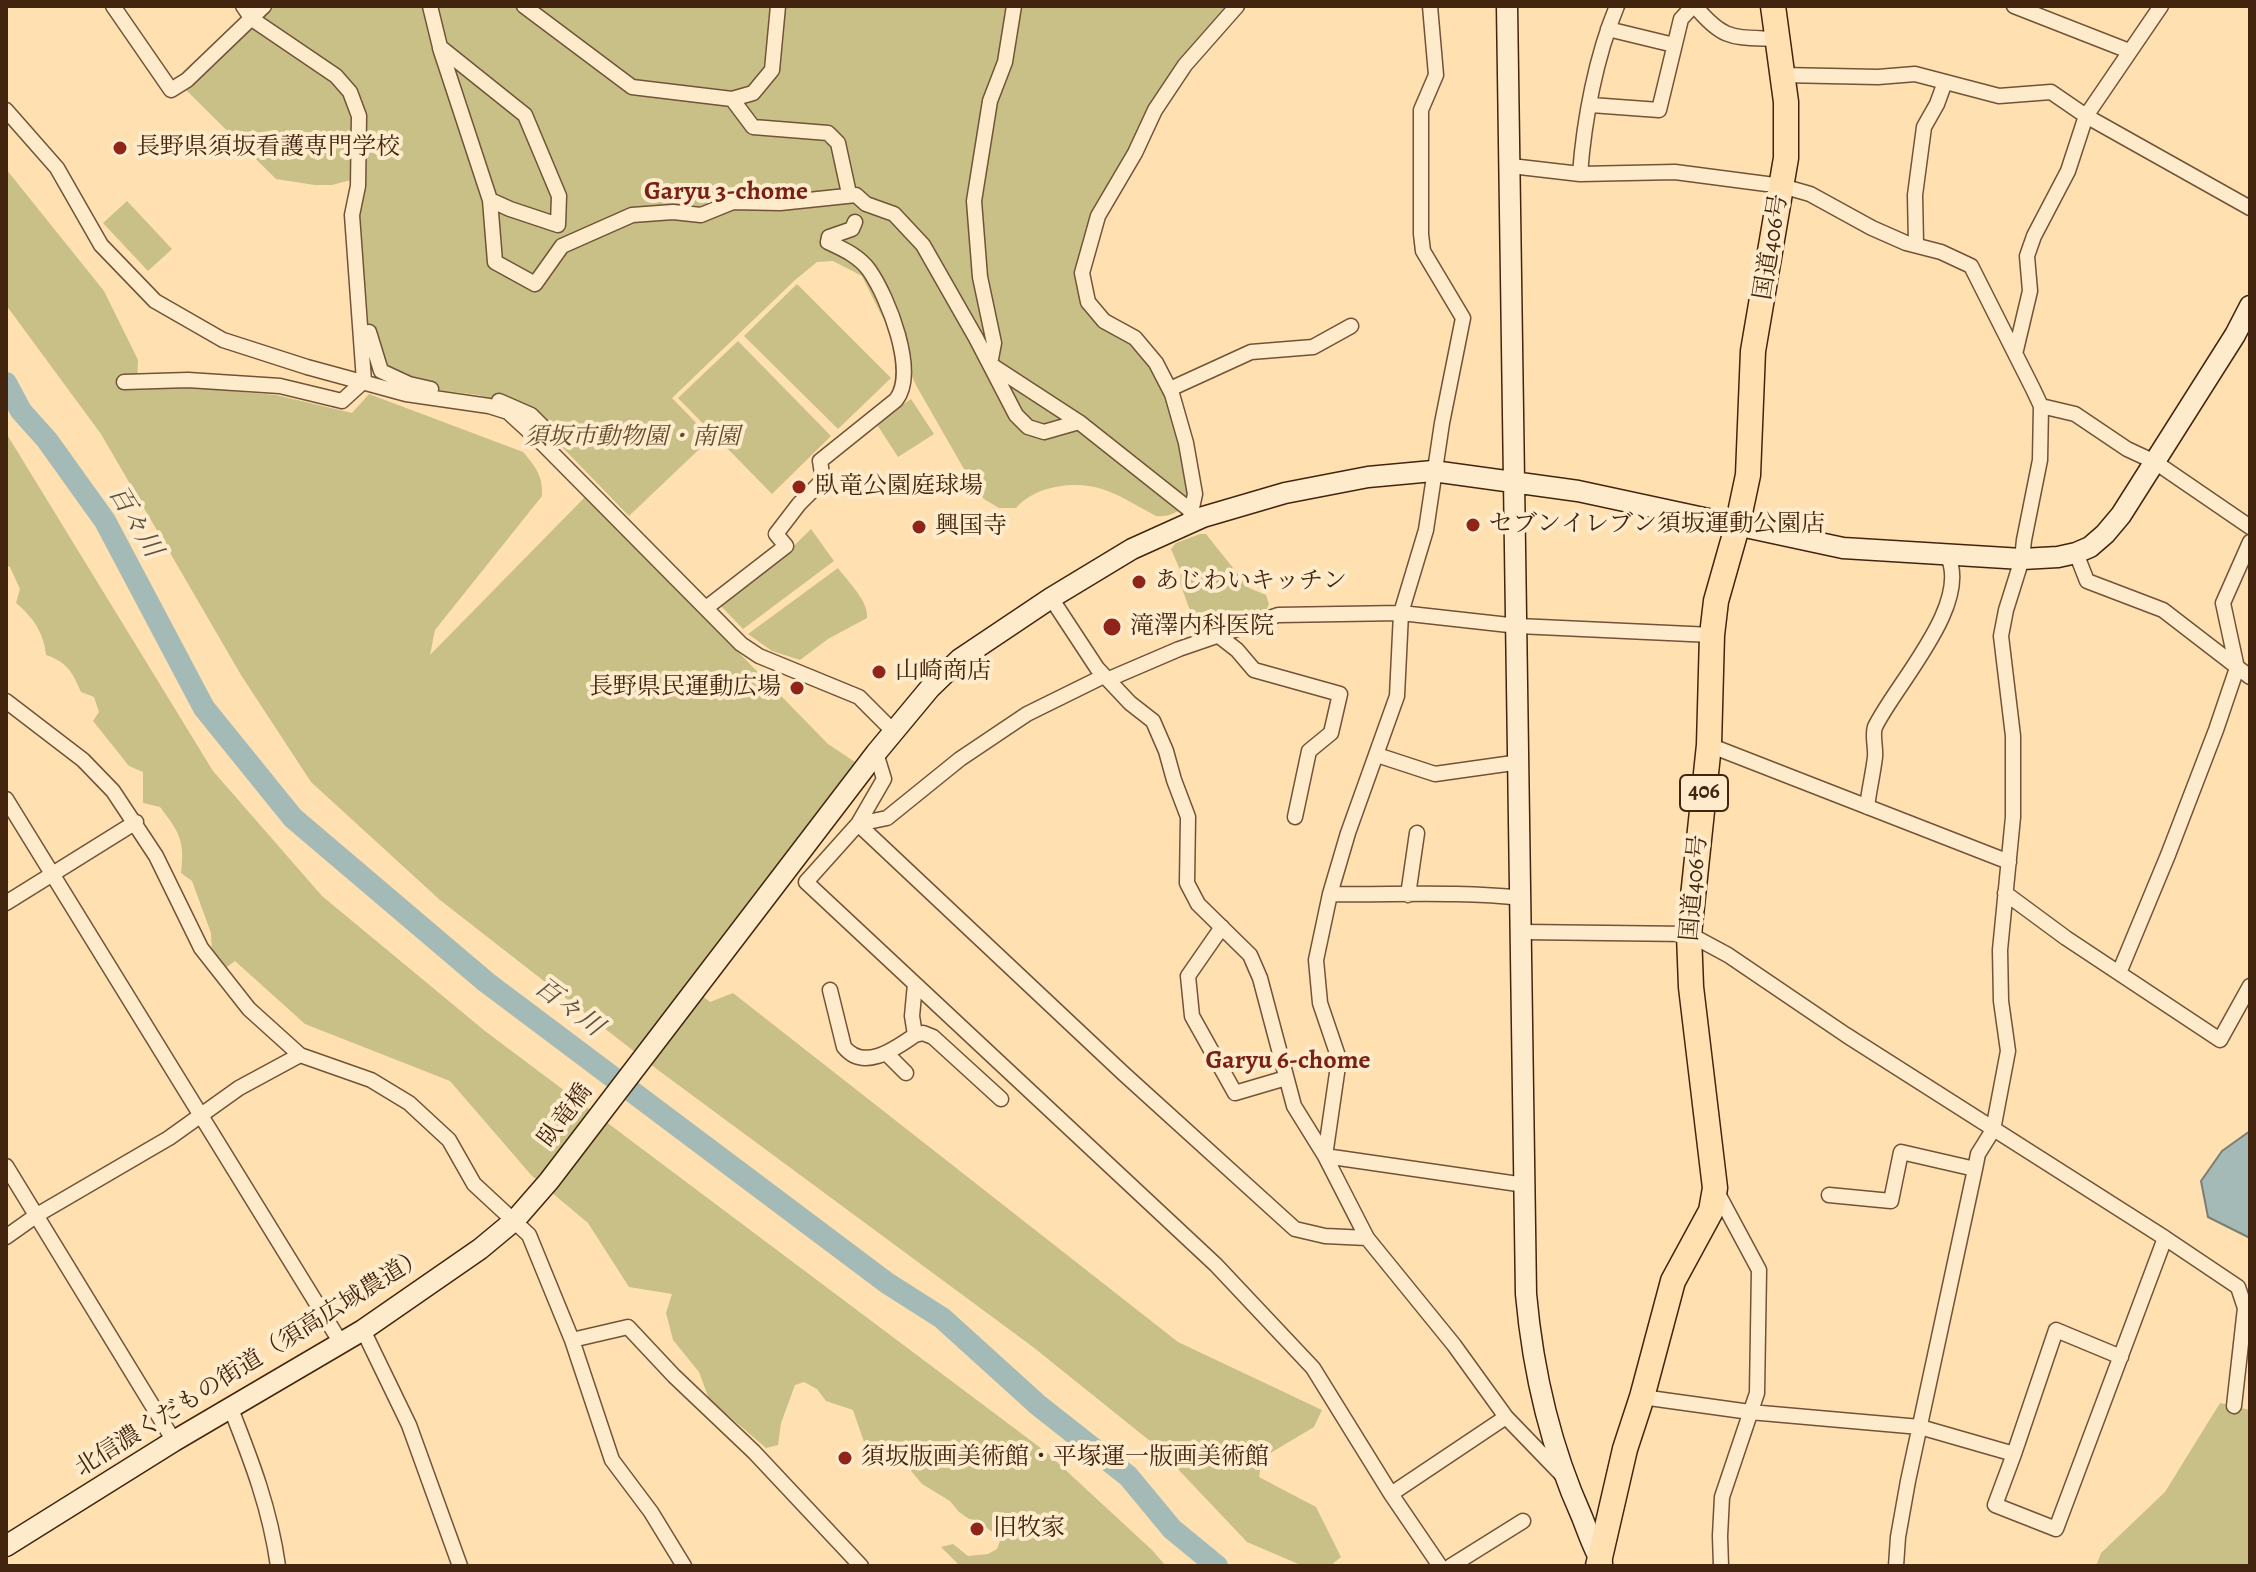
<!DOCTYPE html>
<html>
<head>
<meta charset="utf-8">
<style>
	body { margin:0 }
	#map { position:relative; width:2256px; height:1572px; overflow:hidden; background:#fee0b1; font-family:Alegreya,serif }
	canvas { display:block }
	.frame { position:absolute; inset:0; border:8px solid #43240e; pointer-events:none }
</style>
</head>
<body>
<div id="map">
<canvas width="2256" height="1572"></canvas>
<div class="frame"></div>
</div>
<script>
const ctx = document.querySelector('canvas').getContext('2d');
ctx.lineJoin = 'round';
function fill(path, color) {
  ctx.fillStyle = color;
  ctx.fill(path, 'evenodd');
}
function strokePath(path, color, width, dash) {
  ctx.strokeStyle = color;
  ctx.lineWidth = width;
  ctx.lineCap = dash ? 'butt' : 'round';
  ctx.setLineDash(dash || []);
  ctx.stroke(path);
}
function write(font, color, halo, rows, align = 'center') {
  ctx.font = font + ' Alegreya,"Noto Serif JP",serif';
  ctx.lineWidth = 8;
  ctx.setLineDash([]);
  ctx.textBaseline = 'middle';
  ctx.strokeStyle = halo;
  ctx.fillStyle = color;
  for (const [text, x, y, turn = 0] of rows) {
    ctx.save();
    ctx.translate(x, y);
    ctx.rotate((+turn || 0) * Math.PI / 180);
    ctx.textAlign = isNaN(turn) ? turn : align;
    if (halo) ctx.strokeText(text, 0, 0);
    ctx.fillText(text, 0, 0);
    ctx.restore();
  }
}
const green = new Path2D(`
	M269,6H1237L1185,65L1098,216L1082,273L1088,302L1156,363L1195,494C1185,507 1174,518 1156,516C1139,507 1122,496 1105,490C1077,480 1036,485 1016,508H999L984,499L972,483L917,387L862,276L833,261L817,262L795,280L672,398L711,438L629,516L531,415L505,402L478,395L430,389L387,376L369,332L359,216L362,201L359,105L259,19Z
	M254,27L340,85L353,110L351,180L332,185H315L276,179L186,90Z
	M6,169L104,291L138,360L137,388L172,386L276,395L352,413L369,394L523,452C536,467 543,476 542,496L435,630L430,655L586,496L828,744L855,762L686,983L710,1002L733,993L1178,1342L1322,1410L1314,1427L1262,1458L1259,1477L1316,1507L1341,1557L1330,1566H1303L1247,1542L1155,1445L1033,1347L658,1070L440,900L311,782L241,675L101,434L6,305Z
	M127,201L172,249L148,271L103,223Z
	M797,284L891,378L838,429L744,336Z
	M738,341L831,436L772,494L678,398Z
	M911,399L934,434L898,457L876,423Z
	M6,433L213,771L322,896L485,1031L1046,1452L1152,1550L1166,1566H960L941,1547L953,1544L968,1556L988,1554L997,1549L1001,1538L976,1520L969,1519L959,1512L950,1501L922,1484L907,1466L877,1456L864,1442L853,1410L826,1401L817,1389L804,1382L795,1385L781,1423L778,1445L766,1448L709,1399L699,1372L673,1340L666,1313L672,1294L629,1287L588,1223L532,1176L450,1081L305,1024L235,961L224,969L212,954L211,933L192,881L181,873C185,840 179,832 160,807L143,803V772L129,766L93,721L99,712L94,697L81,692C73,673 67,662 46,655C44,633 33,617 16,603L20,589L10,567L6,565Z
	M811,529L834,561L743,629L720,605L772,567Z
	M1200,534H1206L1249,588L1266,595L1269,604L1264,615L1200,638L1180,583L1181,572L1171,549L1176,543Z
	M838,568C848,582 869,601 867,618L828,639L800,660L772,651L748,634Z
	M2220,1403L2250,1410V1566H2096L2101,1553L2165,1492Z`);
const water = new Path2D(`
	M2250,1131V1238L2208,1217L2201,1181L2222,1151Z`);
const river = new Path2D(`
	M6,383L21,411L47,440L105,521L204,708L293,818L486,982L887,1283L942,1318L1038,1405L1128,1476L1172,1529L1217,1566`);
const street = new Path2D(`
	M113,6L171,90L187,80L264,6
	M430,6L440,47L525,115L559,196L558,225L510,209L490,200L495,262L535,284L562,246L632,215L673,212L701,215L733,202L780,203L856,195L866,204L894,214L923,245L976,338L1016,415L1028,427L1044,432L1079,422
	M524,6L632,87L732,99
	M778,6L772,70L753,93L732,99L753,127L828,133L838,143L848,189
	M1014,6L1005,62L990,101L974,201L980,277L994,343L990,364L1079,422L1190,510
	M1695,6C1724,41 1733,37 1776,39
	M2014,6L2129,51
	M1608,29L1674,45
	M440,48L490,200
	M1782,75L1878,77L1915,74L1999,96L2051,92L2086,116L2250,208
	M1591,105L1659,110L1681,19L1693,6
	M6,110L57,168L101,245L155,301L223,340L307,367L406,394L489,406L508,412L544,445L741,644L759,656L859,697L894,732
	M1511,166L1580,174L1675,172L1782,186L1810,194L1872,228L1906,243L1941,252L1971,266L2033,389L2041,406L2040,460L2024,540L2022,559L2006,610L2001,636L2013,736V817L2000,950L2001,1001L2008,1051L1993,1130L1978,1154L1975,1169L1908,1481L1898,1537L1896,1566
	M1580,174C1584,120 1596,56 1617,6
	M1916,244L1915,195L1924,127L1937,104L1945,82
	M369,332L381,371L409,384L431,389
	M2016,350L2030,291L2027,256L2034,236L2068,171L2086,116L2161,6
	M124,382L188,380L280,386L342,401L364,381L352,215L358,186L359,116L350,92L336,76L252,19L243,6
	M1170,389L1251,352L1313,347L1351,326
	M499,401L531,415L545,429
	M2041,406L2075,414L2127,449L2155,462L2250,527
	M1190,517L1195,494L1186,443L1172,394L1156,363L1135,338L1104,321L1088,302L1082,273L1098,216L1135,153L1155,110L1185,65L1237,6
	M2076,553L2087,581L2163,610L2250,677
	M1051,598L1097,668L1130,703L1153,721L1166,751L1174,780L1188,817L1187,883L1198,904L1250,955L1260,978L1294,1106L1325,1156L1367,1238L1454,1345L1506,1417L1563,1476
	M706,608L786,546L776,534L799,504L823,480L820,461L896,400C918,372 888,297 869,270C859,256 843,249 828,242L829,237L852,229L855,222
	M1219,636L1237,650L1254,670L1340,694L1331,733L1309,751L1295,817
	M6,701L83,760L113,791L156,856L201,948L249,1009L300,1055L371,1080L409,1103L449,1140L474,1184L529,1235L572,1340L612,1460L651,1512L684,1566
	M1709,745L2009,862
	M876,753L884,779L858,824L806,882L1216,1265L1313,1368L1391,1494L1440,1566
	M1377,755L1435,774L1520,762
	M6,799L341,1343
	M1867,807C1869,790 1873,774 1875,757C1876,748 1872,735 1875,727C1895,685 1973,603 1947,555
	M858,824L887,818L960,759L1027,714L1102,677L1109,679L1179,649L1278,615L1401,613L1518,626L1712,635
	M858,824L1124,1074L1295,1229L1325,1236L1367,1238
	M2005,893L2066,938L2220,1040L2250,986
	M1330,894C1394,895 1458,891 1522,898
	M1408,895L1417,833
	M6,903L136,822
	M1222,927L1188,976L1192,1016L1235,1093L1286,1078
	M1523,932L1689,934L1728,955L1846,1035L2165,1238L2238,1287L2245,1308L2234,1406
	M2119,973L2168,855L2216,730L2237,668L2223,603L2250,542
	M830,990L844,1047C864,1072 896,1048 915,1035L912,1016L915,984
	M915,1035L923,1033L933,1037L1001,1099
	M886,1053L906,1073
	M1325,1156L1339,1059L1320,1003L1316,960L1330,894L1348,833L1397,696L1401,613L1426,530L1442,423L1463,318L1423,251L1421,234V110L1436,75L1430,6
	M1325,1156L1525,1185
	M6,1166L174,1441
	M1715,1188L1759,1270L1757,1393L1722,1497L1720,1536L1721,1566
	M1829,1195L1891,1201L1901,1152L1975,1169
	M6,1237L37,1215L169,1138L239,1088L300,1055
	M363,1330L409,1425L460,1566
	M572,1340L628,1327L674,1376L754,1452L861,1566
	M1642,1397L1750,1412L1920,1427L2014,1454L1995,1505L2056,1529L2165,1238
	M231,1409C252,1462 270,1509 278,1566
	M2014,1454L2056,1330L2121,1357
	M1391,1494L1506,1417
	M1451,1566L1523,1521`);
const secondary = new Path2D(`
	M1507,6L1526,1294C1533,1372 1550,1446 1582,1517C1588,1532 1593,1548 1602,1563
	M6,1546L174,1441L363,1330L480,1249L515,1220L549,1181L876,753L930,688L960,659L1051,598L1132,549L1203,517L1285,493L1368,477L1433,471L1578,491L1843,548L2022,559L2058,557L2076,553L2090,547L2105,534L2121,515L2235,335L2250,306`);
const highway = new Path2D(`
	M1598,1566L1625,1449L1642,1397L1673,1281L1711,1211L1715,1188L1691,987L1689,934L1709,745L1712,635L1716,601L1737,527L1748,475L1753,351L1786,158V102L1773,6`);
const markers = [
	[120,148,8,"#8f2418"],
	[799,487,8,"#8f2418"],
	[1473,525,8,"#8f2418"],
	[919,527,8,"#8f2418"],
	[1139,582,8,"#8f2418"],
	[1112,627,10,"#8f2418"],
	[879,672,8,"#8f2418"],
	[797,688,8,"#8f2418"],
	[845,1458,8,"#8f2418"],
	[977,1529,8,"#8f2418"]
];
const shields = [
	[1704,793,48]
];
const shieldNames = [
	["406",1704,793]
];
const poiNames = [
	["長野県須坂看護専門学校",136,148],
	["臥竜公園庭球場",815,487],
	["セブンイレブン須坂運動公園店",1489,525],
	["興国寺",935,527],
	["あじわいキッチン",1155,582],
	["滝澤内科医院",1130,627],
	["山崎商店",895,672],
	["長野県民運動広場",781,688,"right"],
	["須坂版画美術館・平塚運一版画美術館",861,1458],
	["旧牧家",993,1529]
];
const streetNames = [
	["国道406号",1772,247,-81],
	["国道406号",1695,888,-85],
	["臥竜橋",566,1116,-53],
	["北信濃くだもの街道（須高広域農道）",251,1363,-32]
];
const parkNames = [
	["須坂市動物園・南園",632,438]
];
const neighbourhoodNames = [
	["Garyu 3-chome",726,193],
	["Garyu 6-chome",1288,1062]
];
const waterNames = [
	["百々川",134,522,59],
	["百々川",568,1008,37]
];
fill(green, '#c8c086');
fill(water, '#a4bab6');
strokePath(water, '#7d7e73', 2);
strokePath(river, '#a4bab6', 22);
strokePath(street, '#725337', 17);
strokePath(secondary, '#43240e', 23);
strokePath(highway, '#43240e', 27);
strokePath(street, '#feebcc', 14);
strokePath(secondary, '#feebcc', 20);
strokePath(highway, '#fee0b1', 24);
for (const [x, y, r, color] of markers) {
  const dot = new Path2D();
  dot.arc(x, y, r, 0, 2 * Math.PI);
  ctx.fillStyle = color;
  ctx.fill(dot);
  strokePath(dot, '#feebcc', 3);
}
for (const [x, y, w] of shields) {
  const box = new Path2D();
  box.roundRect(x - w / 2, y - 18, w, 36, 6);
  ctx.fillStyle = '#feebcc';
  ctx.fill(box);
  strokePath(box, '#43240e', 2);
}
write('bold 22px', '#43240e', null, shieldNames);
write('24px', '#43240e', '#feebcc', poiNames, 'left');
write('24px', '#43240e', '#feebcc', streetNames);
write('italic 24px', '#644b2c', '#feebcc', parkNames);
write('bold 26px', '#7a1f14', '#feebcc', neighbourhoodNames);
write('italic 26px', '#605140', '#feebcc', waterNames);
</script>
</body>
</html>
